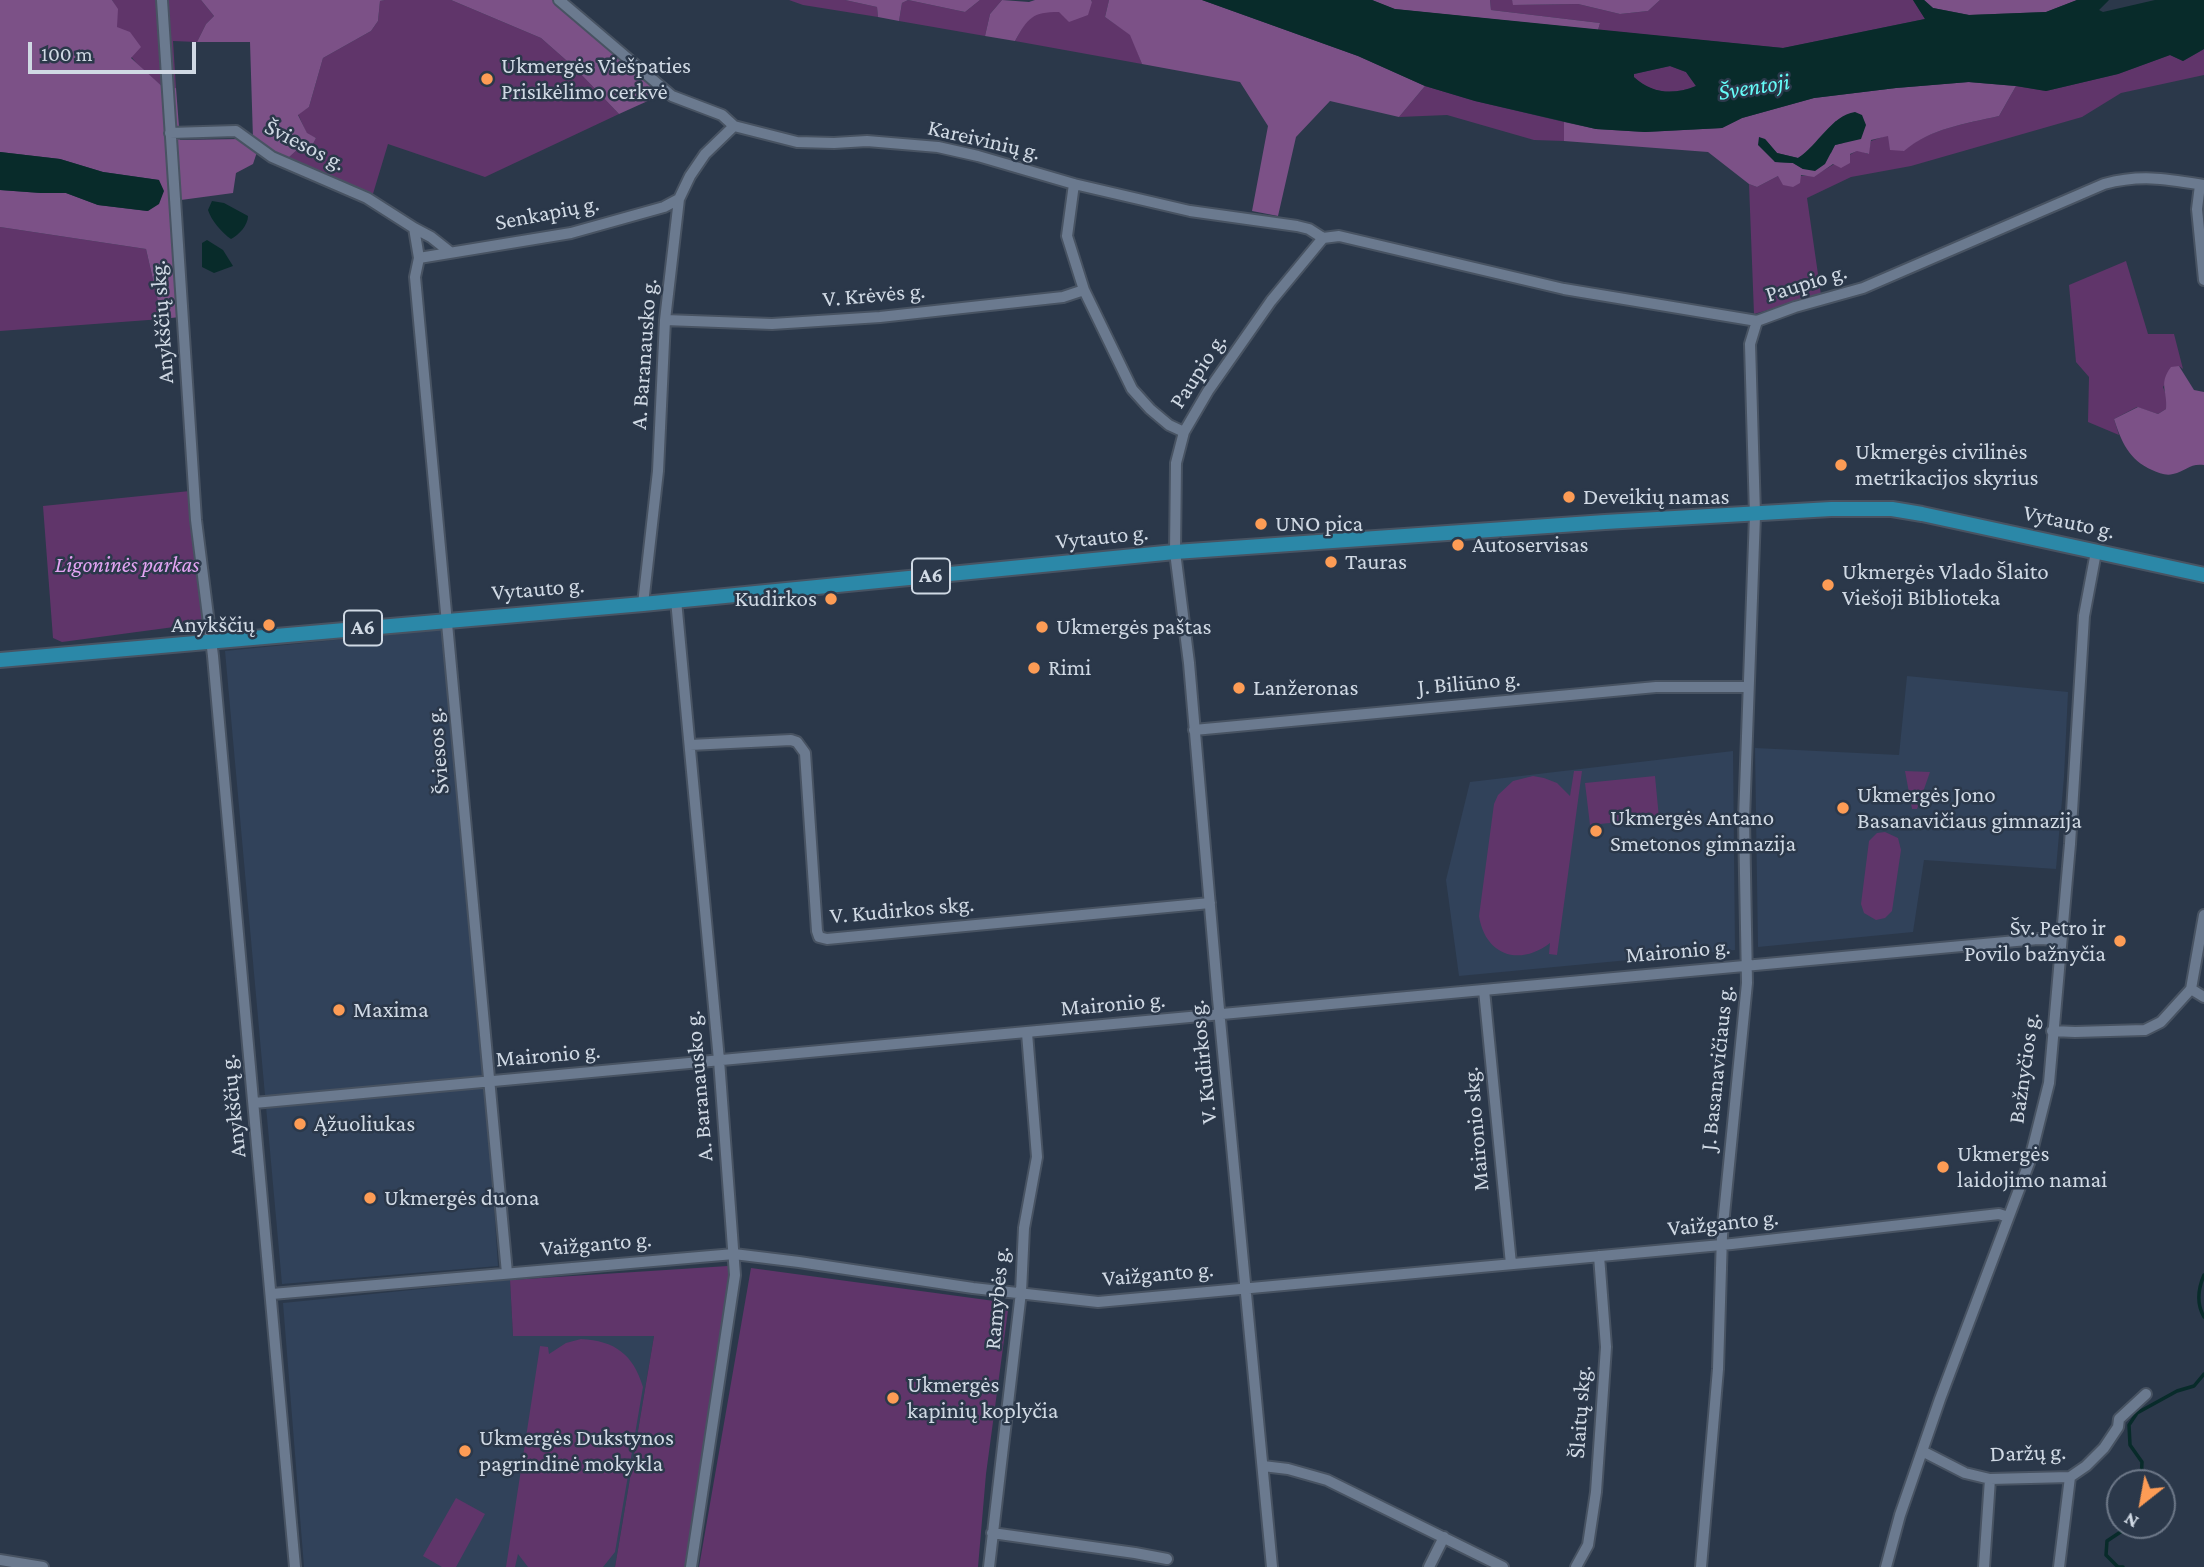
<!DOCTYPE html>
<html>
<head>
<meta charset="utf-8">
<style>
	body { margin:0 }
	#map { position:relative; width:2204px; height:1567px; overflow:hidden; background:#2b384a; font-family:"Crimson Pro",serif }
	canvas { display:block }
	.north { position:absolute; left:2106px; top:1469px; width:70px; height:70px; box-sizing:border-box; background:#2b384a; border:2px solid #6d7888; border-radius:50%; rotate:211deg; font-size:19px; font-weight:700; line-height:28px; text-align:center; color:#d0d9e4 }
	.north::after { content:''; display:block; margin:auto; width:24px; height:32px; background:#fd9c55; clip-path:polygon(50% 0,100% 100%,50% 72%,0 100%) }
	.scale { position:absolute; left:28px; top:42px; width:168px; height:32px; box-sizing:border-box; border:4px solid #d0d9e4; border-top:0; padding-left:9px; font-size:21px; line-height:24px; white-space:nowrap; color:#d0d9e4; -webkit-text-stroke:5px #2b384a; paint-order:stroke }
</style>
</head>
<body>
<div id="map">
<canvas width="2204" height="1567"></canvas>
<div class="north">N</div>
<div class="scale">100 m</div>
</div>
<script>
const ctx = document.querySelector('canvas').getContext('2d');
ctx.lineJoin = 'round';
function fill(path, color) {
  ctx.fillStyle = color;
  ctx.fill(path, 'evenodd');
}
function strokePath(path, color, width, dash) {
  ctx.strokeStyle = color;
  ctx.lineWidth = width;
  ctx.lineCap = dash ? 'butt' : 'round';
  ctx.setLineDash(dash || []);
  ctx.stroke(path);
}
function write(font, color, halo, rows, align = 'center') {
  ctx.font = font + ' "Crimson Pro",serif';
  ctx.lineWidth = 5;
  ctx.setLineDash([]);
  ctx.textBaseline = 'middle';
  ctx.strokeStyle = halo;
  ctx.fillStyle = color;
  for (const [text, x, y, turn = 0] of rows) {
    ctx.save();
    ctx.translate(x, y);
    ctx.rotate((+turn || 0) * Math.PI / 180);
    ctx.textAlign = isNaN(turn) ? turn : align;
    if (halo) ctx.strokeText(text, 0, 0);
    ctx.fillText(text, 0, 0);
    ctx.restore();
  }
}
const built = new Path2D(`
	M444,629L486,1084L498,1266L282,1284L225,651Z
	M1907,676L2068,692L2064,777L2056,869L1924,860L1913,932L1758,947L1755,748L1899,755Z
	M1733,751L1735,950L1459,976L1446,880L1470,782Z
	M510,1280L513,1336H654L615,1567H304L283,1303Z`);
const green = new Path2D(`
	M112,0H201L214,16L206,24L197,42L173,41L176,88L165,89C146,72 122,55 117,27C115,15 120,12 112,0Z
	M385,0H451L541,38L575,68L619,114L485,177L388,144L372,197L287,159L298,149L313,144L316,138L307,134L298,114L309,107L323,58L371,31L378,21L380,1Z
	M789,0H845L877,7L878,17L803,5Z
	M908,0L965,12L980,0H1002L990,14L985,36L899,21L902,3Z
	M1091,0H1109L1105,17L1131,35L1142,64L1015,41L1025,23L1038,12H1059L1092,2Z
	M1490,0H1512L1514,5L1578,4L1620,14L1648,11L1660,0H1913L1925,19L1783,48L1598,30L1600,23L1491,10Z
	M2204,49V75L2121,93L2082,117L1911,166L1851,177L1807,198L1821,295L1754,314L1749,184L1757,187L1778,176H1814L1858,150L1868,154L1871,141L1888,135L1903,151C1931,128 1965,124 1999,116L2016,86L2046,91L2118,74L2170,55L2183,61Z
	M1670,66L1686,72L1696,86C1674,95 1652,94 1634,78V74Z
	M1425,86L1475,101L1564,122V141L1534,140L1447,115L1399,117Z
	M0,227L146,249L162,319L0,331Z
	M2126,261L2148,334H2174L2183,369L2179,366L2163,387L2167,397L2166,409L2158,414L2137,407L2114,419L2119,435L2088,422L2089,377L2076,362L2069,285Z
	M190,491L204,623L62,642L53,638L43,506Z
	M1574,771H1582L1557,955L1549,954L1550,943C1519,967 1485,955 1479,916L1494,804L1498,795L1513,781L1533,776L1544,778L1557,783L1570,796Z
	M1905,771L1930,772L1917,809H1912Z
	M1655,776L1659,818L1590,825L1585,783Z
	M1885,832L1898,838L1901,850L1892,911L1885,918L1876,920L1864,913L1861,904L1869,841L1877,833Z
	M728,1266V1282L685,1567H615L654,1336H513L510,1280Z
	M751,1268L1009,1303L986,1474L978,1567H699Z
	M581,1339C615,1341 633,1354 643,1387L615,1552L603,1567H528L518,1554L515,1567H506L540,1346L548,1347L549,1354L566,1343Z
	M456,1498L485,1514L456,1567H442L423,1556Z`);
const forest = new Path2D(`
	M0,0H112L118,9L117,27L130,32L141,47L131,58L165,89L176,88L180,140L240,139L257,152L253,164L236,173L233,193L181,200L189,316L162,319L146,249L0,227V190L41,193H66L98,205L147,211L159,180L103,172L60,159L0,152Z
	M201,0H385L380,1L378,21L371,31L323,58L309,107L298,115L307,133L316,138L313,144L298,149L287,159L274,154L253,139L250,42H197L206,24L214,16Z
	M451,0H553L661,95L619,114L575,68L541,38Z
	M845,0H980L965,12L908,0L902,3L899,21L878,17L877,7Z
	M1002,0L1029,2L1035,0H1091L1092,2L1088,15L1069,22L1059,12C1032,12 1028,18 1015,41L985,36L990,14Z
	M1109,0H1202L1358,56L1425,86L1399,117L1330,101L1296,137L1278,216L1252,211L1268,126L1240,82L1142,64L1130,35L1105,17Z
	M1372,0H1490L1491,10L1600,23L1598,30L1394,9Z
	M1512,0H1660L1648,11L1620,14L1578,4L1513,5Z
	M1924,0H2077L2046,12L1969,15L1933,8Z
	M1968,82L2016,86L1999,116C1965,124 1931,128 1904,151L1890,150L1888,136L1871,140L1869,154L1857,151L1850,154V163L1841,168L1833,164L1814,177L1801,175L1800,183L1793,187L1783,185L1778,176L1757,187L1749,184L1708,152L1564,141V122L1596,129L1645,132L1722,128L1742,118L1814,98L1896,88ZM1836,121L1843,143L1835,145L1831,153L1803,169L1793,163L1775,162L1765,139L1777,153L1798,158L1810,150Z
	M2179,366L2194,390L2204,392V465C2190,463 2186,471 2173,474C2166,476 2159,473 2152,470C2129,460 2121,441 2114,419L2138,407L2158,414L2166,409C2168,391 2158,384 2171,367Z`);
const water = new Path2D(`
	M1202,0H1372L1395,9L1783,48L1925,19L1913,0H1924L1933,8L1969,15L2046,12L2077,0H2109L2099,10L2103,12L2155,0H2204V49L2183,61L2170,55L2118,74L2046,91L2016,86L1969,82L1896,88L1814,98L1742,118L1722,128L1645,132L1596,129L1475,101L1425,86L1358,56ZM1670,66L1686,72L1696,86C1674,95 1652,94 1634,77V74Z
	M1855,112L1862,115L1866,125L1861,139L1835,145L1825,164L1815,171L1803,169L1793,163L1775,162L1758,145L1759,137L1765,139L1777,153L1798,158C1818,145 1831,116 1855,112Z
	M0,152L60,159L103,172L159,180L164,191L159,204L148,211L98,205L66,193H41L0,190Z
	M212,201L224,203L248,216C248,225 239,235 231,239C222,233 211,220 208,210Z
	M207,240L223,250L233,266L214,273L202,267V243Z`);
const stream = new Path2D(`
	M2204,1275C2198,1289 2196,1303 2204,1317
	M2141,1483L2142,1462L2130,1445L2129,1425L2137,1413L2177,1391L2194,1386L2204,1374
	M2123,1567H2118L2106,1555L2107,1541L2131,1525`);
const minor = new Path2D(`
	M162,0L196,520L213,656L295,1567
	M559,0L672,96L722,115L734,126L797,142L834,143L867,141L938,147L978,156L1074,184L1190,211L1297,226L1309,229L1323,238L1339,236L1564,289L1757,321L1795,307L1863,288L2104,184C2141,174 2167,179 2204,185
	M170,133L236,131L272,157L367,198L414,228L419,258L415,277L507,1273
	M1074,184L1067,236L1084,290L1132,389L1150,409L1169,425L1184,432
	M2200,185L2197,209L2204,280
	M414,228L431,237L450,252
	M419,258L571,233L664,207L679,199
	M665,320L772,324L880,317L1063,297L1084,290
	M676,600L719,1060L735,1275L691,1567
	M643,604L658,471L665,320L679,199L690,176L705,154L734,126
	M1194,730L1656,687H1747
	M690,745L791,740L797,742L805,753L817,931L819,937L827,939L1210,903
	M2191,989L2204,997
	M1484,990L1511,1264
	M2052,1031L2075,1032L2145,1030L2161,1022L2191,989L2204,915
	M254,1103L2038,939L2060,940
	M272,1294L734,1254L799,1262L973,1288L1098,1302L1732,1244L1999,1214L2008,1217
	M1922,1451L1965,1473L1990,1479L2070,1477L2086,1466L2104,1448L2118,1427L2119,1419L2146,1394
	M1263,1466L1288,1469L1327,1480L1503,1567
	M992,1533L1135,1553L1167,1559
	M0,1560L43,1567
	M989,1567L1021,1292L1024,1228L1037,1157L1027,1033
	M1272,1567L1218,999L1189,663L1175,552L1176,463L1184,432L1208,391L1271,301L1323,238
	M1429,1567L1444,1537
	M1576,1567L1588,1545L1596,1492L1606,1347L1599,1256
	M1701,1567L1718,1369L1722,1235L1747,983L1744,819L1755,515L1750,344L1757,321
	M1886,1567L1900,1515L1940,1399L2029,1163L2049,1083L2070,844L2084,616L2096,552
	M1984,1567L1990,1479
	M2059,1567L2070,1477`);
const major = new Path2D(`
	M0,660L643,604L1175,552L1605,522L1831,509H1892L1922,514L2204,575`);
const markers = [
	[487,79,7,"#fd9c55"],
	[1841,465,7,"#fd9c55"],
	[1569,497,7,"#fd9c55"],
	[1261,524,7,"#fd9c55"],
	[1458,545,7,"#fd9c55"],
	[1331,562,7,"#fd9c55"],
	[1828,585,7,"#fd9c55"],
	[831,599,7,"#fd9c55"],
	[269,625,7,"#fd9c55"],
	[1042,627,7,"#fd9c55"],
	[1034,668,7,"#fd9c55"],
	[1239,688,7,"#fd9c55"],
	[1843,808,7,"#fd9c55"],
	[1596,831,7,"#fd9c55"],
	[2120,941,7,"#fd9c55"],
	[339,1010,7,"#fd9c55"],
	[300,1124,7,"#fd9c55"],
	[1943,1167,7,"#fd9c55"],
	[370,1198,7,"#fd9c55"],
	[893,1398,7,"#fd9c55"],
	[465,1451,7,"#fd9c55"]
];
const shields = [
	[931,576,38],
	[363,628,38]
];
const shieldNames = [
	["A6",931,576],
	["A6",363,628]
];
const poiNames = [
	["Ukmergės Viešpaties",501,66],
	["Prisikėlimo cerkvė",501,92],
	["Ukmergės civilinės",1855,452],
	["metrikacijos skyrius",1855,478],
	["Deveikių namas",1583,497],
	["UNO pica",1275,524],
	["Autoservisas",1472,545],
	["Tauras",1345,562],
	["Ukmergės Vlado Šlaito",1842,572],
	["Viešoji Biblioteka",1842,598],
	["Kudirkos",817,599,"right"],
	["Anykščių",255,625,"right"],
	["Ukmergės paštas",1056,627],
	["Rimi",1048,668],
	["Lanžeronas",1253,688],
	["Ukmergės Jono",1857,795],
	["Basanavičiaus gimnazija",1857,821],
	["Ukmergės Antano",1610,818],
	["Smetonos gimnazija",1610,844],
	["Šv. Petro ir",2106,928,"right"],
	["Povilo bažnyčia",2106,954,"right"],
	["Maxima",353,1010],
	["Ąžuoliukas",314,1124],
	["Ukmergės",1957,1154],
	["laidojimo namai",1957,1180],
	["Ukmergės duona",384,1198],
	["Ukmergės",907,1385],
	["kapinių koplyčia",907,1411],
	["Ukmergės Dukstynos",479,1438],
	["pagrindinė mokykla",479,1464]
];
const streetNames = [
	["Kareivinių g.",984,140,13],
	["Šviesos g.",305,145,27],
	["Senkapių g.",547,213,-11],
	["Paupio g.",1806,283,-17],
	["V. Krėvės g.",874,295,-5],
	["Anykščių skg.",162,322,-94],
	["A. Baranausko g.",644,354,-86],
	["Paupio g.",1198,371,-57],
	["Vytauto g.",2069,522,12],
	["Vytauto g.",1102,537,-6],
	["Vytauto g.",538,589,-5],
	["J. Biliūno g.",1469,683,-5],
	["Šviesos g.",438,751,-95],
	["V. Kudirkos skg.",902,910,-5],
	["Maironio g.",1678,951,-5],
	["Maironio g.",1113,1004,-5],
	["Maironio g.",548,1055,-5],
	["V. Kudirkos g.",1203,1062,-96],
	["J. Basanavičiaus g.",1717,1068,-84],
	["Bažnyčios g.",2024,1068,-82],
	["A. Baranausko g.",699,1086,-95],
	["Anykščių g.",233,1106,-96],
	["Maironio skg.",1476,1129,-95],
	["Vaižganto g.",1723,1223,-6],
	["Vaižganto g.",596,1244,-5],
	["Vaižganto g.",1158,1274,-5],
	["Ramybės g.",997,1298,-85],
	["Šlaitų skg.",1580,1412,-86],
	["Daržų g.",2028,1453,-2]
];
const parkNames = [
	["Ligoninės parkas",127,565]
];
const waterNames = [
	["Šventoji",1754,87,-9]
];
fill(built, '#31425a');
fill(green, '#60356a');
fill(forest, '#7c5187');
fill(water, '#082b2a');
strokePath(stream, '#082b2a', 3.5);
strokePath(minor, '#485362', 14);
strokePath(major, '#485362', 18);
strokePath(minor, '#6b7a8f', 10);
strokePath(major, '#2b88a8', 14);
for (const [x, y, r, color] of markers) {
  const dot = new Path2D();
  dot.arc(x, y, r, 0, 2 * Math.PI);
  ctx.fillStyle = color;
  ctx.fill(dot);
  strokePath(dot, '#2b384a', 2.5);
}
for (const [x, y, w] of shields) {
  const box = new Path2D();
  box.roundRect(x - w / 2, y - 17.5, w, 35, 5);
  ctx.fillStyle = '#2b384a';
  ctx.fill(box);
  strokePath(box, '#d0d9e4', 2);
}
write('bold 21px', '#d0d9e4', null, shieldNames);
write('23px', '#d0d9e4', '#2b384a', poiNames, 'left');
write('23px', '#d0d9e4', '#2b384a', streetNames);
write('italic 23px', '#e3a4f3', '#2b384a', parkNames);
write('italic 24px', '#65fcf8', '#2b384a', waterNames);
</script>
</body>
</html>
